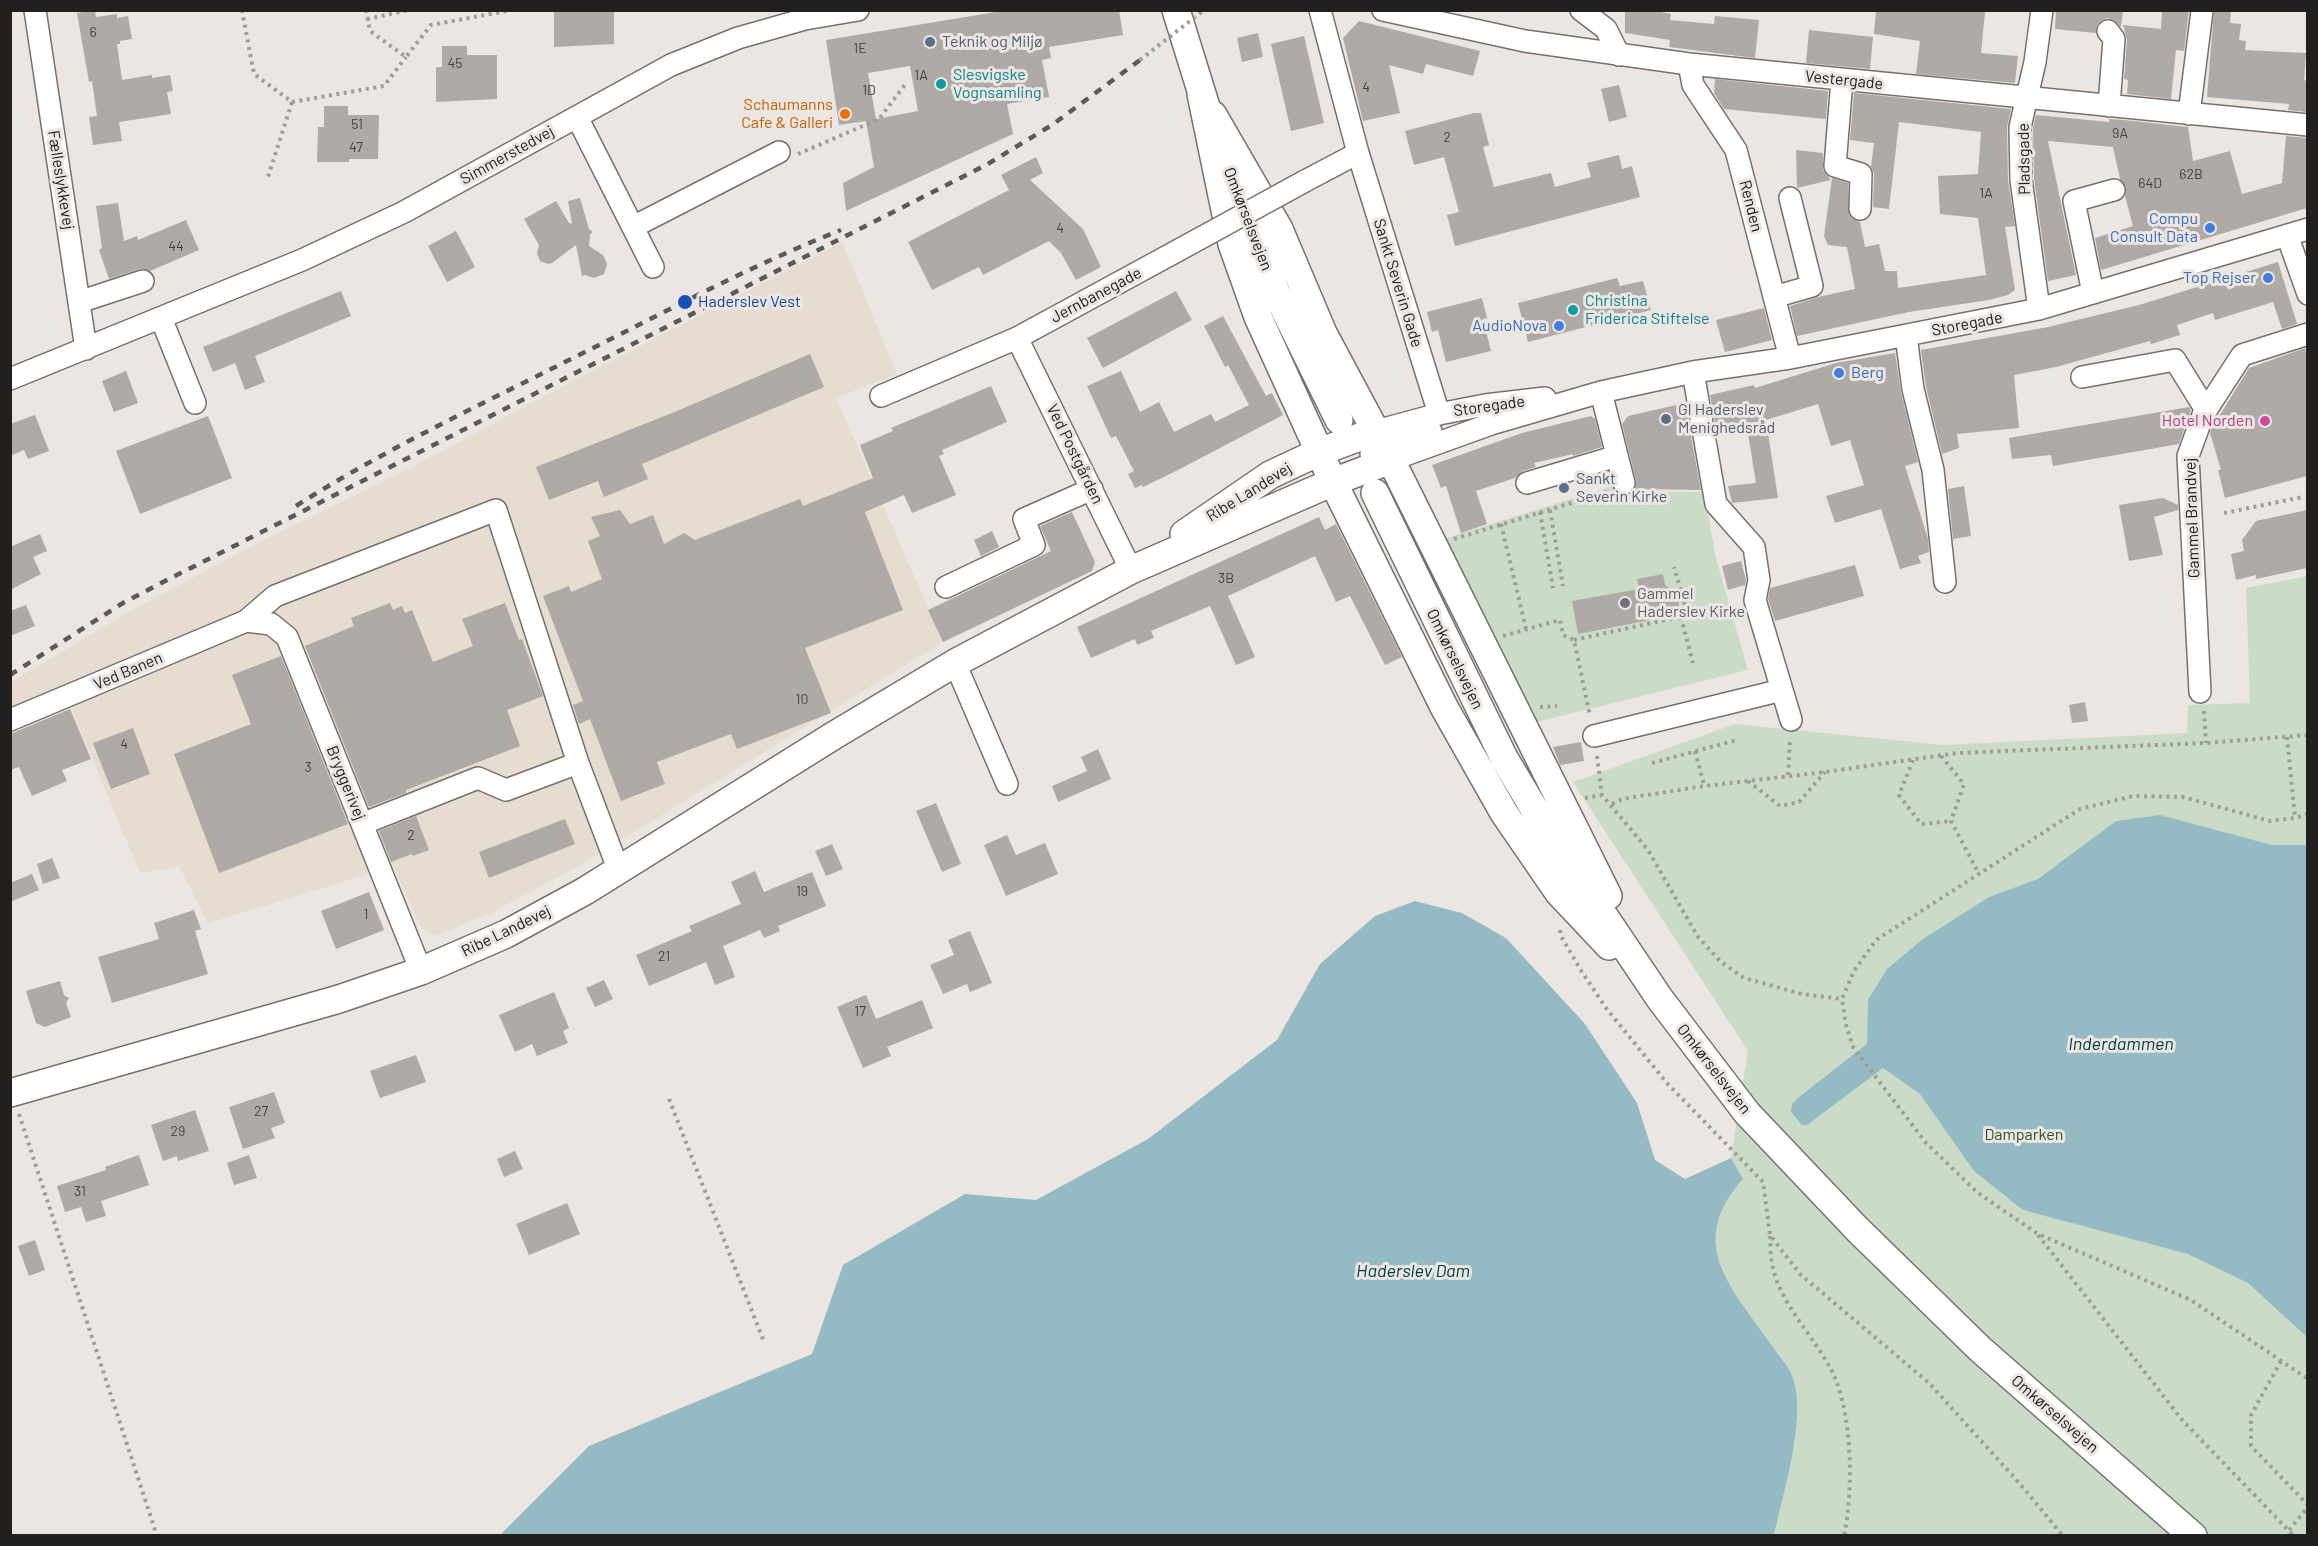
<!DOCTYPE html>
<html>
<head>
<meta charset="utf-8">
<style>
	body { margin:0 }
	#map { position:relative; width:2318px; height:1546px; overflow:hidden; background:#ebe6e1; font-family:Barlow,sans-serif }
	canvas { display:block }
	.frame { position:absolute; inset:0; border:12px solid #21201e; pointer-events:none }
</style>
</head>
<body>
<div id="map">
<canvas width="2318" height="1546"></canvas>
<div class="frame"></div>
</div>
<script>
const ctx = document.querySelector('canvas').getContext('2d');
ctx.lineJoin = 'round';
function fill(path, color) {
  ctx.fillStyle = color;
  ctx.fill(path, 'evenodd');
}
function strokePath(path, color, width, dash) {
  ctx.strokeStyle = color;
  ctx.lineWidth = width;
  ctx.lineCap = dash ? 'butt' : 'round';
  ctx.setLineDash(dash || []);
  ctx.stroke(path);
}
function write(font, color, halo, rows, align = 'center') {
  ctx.font = font + ' Barlow,sans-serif';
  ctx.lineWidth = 6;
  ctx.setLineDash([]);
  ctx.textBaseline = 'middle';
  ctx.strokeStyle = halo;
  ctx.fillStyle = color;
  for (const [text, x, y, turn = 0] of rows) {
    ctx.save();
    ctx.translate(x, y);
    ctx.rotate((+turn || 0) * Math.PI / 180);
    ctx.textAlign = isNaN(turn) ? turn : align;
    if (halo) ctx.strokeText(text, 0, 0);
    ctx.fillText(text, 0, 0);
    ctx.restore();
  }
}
const built = new Path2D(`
	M842,242L897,374L836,398L943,642L579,866L489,914L434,936L420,925L391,862L362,876L208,923L179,866L140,873L70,705L11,710V682L130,611L269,537L409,469L553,391Z`);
const green = new Path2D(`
	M1632,480L1633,492H1704L1716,558L1748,670L1536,722L1443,539Z
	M2307,576V1535H1774C1783,1494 1807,1417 1793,1378C1790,1367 1779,1357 1773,1347C1733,1289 1684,1246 1743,1179L1731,1158L1748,1051L1573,782L1735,724L1944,745L2187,733L2188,705L2250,703L2246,588Z`);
const water = new Path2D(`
	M2160,815L2272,845H2307V1337L2248,1283L2188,1254L2023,1210L1974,1171L1920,1094L1883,1068L1807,1125H1802L1791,1112L1792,1104L1799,1097L1867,1044L1868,1000L1887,969L1923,939L1989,897L2038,879L2116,821Z
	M1415,901L1462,913L1506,938L1585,1024L1637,1103L1655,1160L1685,1179L1731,1158L1743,1179C1684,1245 1733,1289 1773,1347C1779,1357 1790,1367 1793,1378C1807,1417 1783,1494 1774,1535H500L589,1446L812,1354L843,1265L965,1194L1036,1200L1148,1139L1277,1040L1320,964L1375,916Z`);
const building = new Path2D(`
	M95,10L96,17L117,14V18L128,16L132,39L120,41V44H117L122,80L152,75V78L170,75L173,91L167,92L171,114L119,122L122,141L93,145L89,117L97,116L92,81L89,82L77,13Z
	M559,10H614V44L554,47V12Z
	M1008,10H1119L1123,35L1049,47L1051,58L1042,60L1049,97L1007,104L1013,134L846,211L843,183L874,167L866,121L839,125L826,40ZM910,66L918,111L876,119L868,73Z
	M1625,10H1650L1671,14L1670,20L1714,24L1715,16L1759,20L1755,58L1669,47L1670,40L1625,33Z
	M1876,10H1967L1985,12L1981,53L2018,56L2015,83L1916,74L1920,41L1874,34Z
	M2056,10H2123L2121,27L2114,20L2107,18L2101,21L2097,25L2096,33L2055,29Z
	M2162,10H2189L2184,51L2176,50L2171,99L2127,94L2128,80L2124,79L2127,40L2123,25L2161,29Z
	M2214,10H2231L2230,23L2241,24L2239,40L2246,41L2245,50L2306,53L2304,80L2307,81V112L2288,110L2289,104L2207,97Z
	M1359,21L1480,51L1473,76L1426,64L1423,74L1389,65L1400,113L1363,121L1343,38Z
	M1809,30L1873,37L1870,69L1806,63Z
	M1258,33L1263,57L1242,62L1237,38Z
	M1304,36L1324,123L1291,131L1271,44Z
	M442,46H467V55H497V99L436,102V67H442Z
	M1715,79L1828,91L1826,119L1724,109L1714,93Z
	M1619,85L1627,117L1609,122L1601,89Z
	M1854,93L2011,109L2007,127L2008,180L2015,226L2005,227L2015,290L2008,295L1989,300L1909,312L1797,336L1790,306L1818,297L1855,289L1847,247L1828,245L1824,236L1832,178L1848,183L1849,215L1853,219L1860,222L1865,247L1879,244L1885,271H1897L1898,288L1986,275L1978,218L1940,214L1938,176L1978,174L1981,132L1899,122L1889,209L1873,207L1874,174L1871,167L1874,143L1850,140Z
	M324,106H348V115H379L378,159H349V162H317L318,127H324Z
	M1474,113H1481L1489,145L1483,147L1494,187L1551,173L1555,187L1591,177L1587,163L1619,155L1622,169L1632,166L1640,197L1455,246L1447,215L1459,212L1444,157L1414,165L1405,131Z
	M2036,115L2109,122V119L2124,120L2188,127L2193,161L2230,151L2242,194L2282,183L2286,136L2307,138V208L2101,270L2095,238L2133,226L2125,196L2126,187L2120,179L2113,147L2048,141L2076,275L2048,281L2034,179L2033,128Z
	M1796,150L1823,153V170L1831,180L1797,188Z
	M1036,157L1043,173L1030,180L1083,229L1101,267L1076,280L1061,253L1049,241L983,275L979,267L932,290L908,242L1009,190L1001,175Z
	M580,198L589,229L593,232L590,234L589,246L603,255L607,264L604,274L594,278L585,275L582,276L576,245L552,263L548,264L540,261L537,253L539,245L524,219L556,201L569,223L572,224L568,201Z
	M118,203L124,241L137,236L138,240L186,220L199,250L150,271L140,269L109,279L99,250L102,248L96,206Z
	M456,231L475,267L447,282L428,246Z
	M2278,262L2297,324L2282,329L2273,302L2215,320L2213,313L2177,325L2180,335L2151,344L2150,341L2056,367L2014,375L2019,428L1957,434L1959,448L1942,454L1926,387L1921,350L2048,327L2139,305Z
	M1617,278L1620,286L1643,281L1651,310L1528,342L1518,303Z
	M341,291L351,316L255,356L265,382L245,390L235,363L213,372L203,347Z
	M1176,291L1192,320L1103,368L1087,338Z
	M1482,298L1487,318L1483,319L1491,351L1446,362L1438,330L1432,332L1427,312Z
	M1764,308L1772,340L1725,352L1716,320Z
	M1223,316L1266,396L1272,393L1283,415L1176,471L1143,487L1142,485L1135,488L1128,474L1134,471L1116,436L1111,438L1087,386L1121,371L1140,412L1159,402L1174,432L1211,414L1215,422L1249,405L1228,365L1225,367L1204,326Z
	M2305,348L2307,358V476L2225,498L2218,470H2221L2210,433L2211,429L2249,368Z
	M1895,353L1901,392L1918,462L1905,466L1928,539L1929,552L1918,556L1921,563L1900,569L1881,509L1835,523L1826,496L1864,485L1850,440L1831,446L1818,404L1766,420L1778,498L1732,503L1728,486L1756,483L1746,421L1716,428L1710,395L1754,385L1755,388L1836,363Z
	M810,354L824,387L642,464L648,479L604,497L598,481L549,500L536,467L677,411Z
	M126,371L138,403L114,412L102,381Z
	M991,386L1007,422L942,450L944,454L939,456L956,495L912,513L904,495L865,512L903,610L805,648L831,713L737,749L731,734L657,762L665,784L621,801L590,719L579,724L573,705L583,701L543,596L569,586L571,592L602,579L588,541L600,536L591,517L620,510L630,524L653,515L664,544L684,533L695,540L800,499L803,506L873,478L860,445L893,431L891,428Z
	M1685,403L1701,490L1635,489L1636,480L1622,424L1628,416Z
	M2189,407L2191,410L2179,444L2053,466L2051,455L2012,459L2009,438Z
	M35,415L49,451L28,459L24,450L10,456V424Z
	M208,416L232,478L140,514L116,451Z
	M1591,416L1595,419L1602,447L1573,456V454L1534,463L1536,467L1523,471L1515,478L1476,491L1487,524L1461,533L1446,486L1441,488L1432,465L1522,433Z
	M1964,486L1971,536L1953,539L1948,489Z
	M2163,498L2178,505V510L2154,517L2163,555L2129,561L2119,505Z
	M2307,510V568L2256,579V575L2236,580L2231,554L2244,551L2242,540L2256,521Z
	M1072,512L1095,562L1092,571L943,642L928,610L1051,551L1040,526Z
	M1319,517L1325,530L1336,524L1402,657L1385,665L1350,596L1336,602L1315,556L1228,596L1255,657L1236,665L1210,606L1151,631L1154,638L1137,645L1135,639L1091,658L1077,627Z
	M992,531L999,547L981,556L974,540Z
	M40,534L47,551L33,557L41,574L10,590V547Z
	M1741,561L1746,580L1745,585L1728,590L1722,566Z
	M1855,565L1864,596L1775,621L1768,599L1770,588Z
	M1663,574L1665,585L1676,593L1679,599V605L1671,616L1578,634L1572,601L1639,589L1637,579Z
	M390,603L393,610L402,606L405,613L412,610L433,662L473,646L462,619L505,603L519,640L522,639L543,696L507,710L520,746L406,790V793L369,807L305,646L354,626L351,618Z
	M26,605L35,626L10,636V611Z
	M281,656L348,824L219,873L174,754L251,724L232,675Z
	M2085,702L2088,721L2072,723L2069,705Z
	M70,709L91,759L62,770L67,781L32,796L19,767L10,770V734Z
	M133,728L150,774L111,789L93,743Z
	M1581,742L1584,761L1560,765L1553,747Z
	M1098,749L1111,779L1058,802L1052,786L1087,771L1081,757Z
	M936,803L961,864L942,872L916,811Z
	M416,816L429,850L413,856L412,854L391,862L379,831Z
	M565,819L575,844L489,878L479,852Z
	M1007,835L1016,855L1045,843L1058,874L1006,896L984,845Z
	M832,844L843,869L826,876L815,851Z
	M52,858L60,878L43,884L37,864Z
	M755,871L764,892L812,872L826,906L778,926L780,931L764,938L760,930L723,946L735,977L715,985L706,962L649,986L636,955L692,931L689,926L741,904L731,882Z
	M32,874L39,890L10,902V883Z
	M369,892L384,930L336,949L321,911Z
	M194,910L201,929L195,931L208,974L112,1003L98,957L159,939L154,923Z
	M970,931L992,983L970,992L967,984L943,994L930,965L954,955L948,940Z
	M604,980L613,999L595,1007L586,988Z
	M60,981L64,995L69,998L66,1003L71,1017L45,1027L36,1023L26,991Z
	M554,992L569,1028L563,1031L568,1043L537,1056L532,1044L515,1052L499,1015Z
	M866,995L876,1019L922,1000L933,1028L887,1047L891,1056L863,1068L837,1007Z
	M416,1055L426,1082L380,1098L370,1071Z
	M274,1092L285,1123L271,1128L275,1138L243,1149L229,1107Z
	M195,1110L209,1151L178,1161L177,1156L163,1161L151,1125Z
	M515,1151L523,1169L504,1177L497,1159Z
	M139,1155L149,1185L101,1201L106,1216L86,1222L81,1207L65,1212L57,1186L106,1170L105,1167Z
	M249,1155L257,1178L234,1185L227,1163Z
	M567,1203L580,1234L529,1255L516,1224Z
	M35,1240L45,1270L29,1276L18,1246Z`);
const path = new Path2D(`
	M242,10L254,74L292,102L267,180
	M366,10L370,31L406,57L431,25L512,10
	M367,19L409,10
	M292,102L384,86L406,57
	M798,154L879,119L907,82
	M1550,510L1563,586
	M1540,512L1553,588
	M2224,513L2303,497
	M1501,524L1526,629
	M1454,539L1607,492
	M1681,617L1693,663
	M1503,636L1560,620L1563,635L1574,640L1590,716
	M1574,640L1688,615L1674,567
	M1540,707L1557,706
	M2204,711L2206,743
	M2287,737L2295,818
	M1695,751L1704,785
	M1597,756L1602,795L1648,850L1698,937L1721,962L1744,978L1802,994L1842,999
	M1941,756L1964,784L1951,821L1979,874
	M1913,760L1899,795L1921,824L1951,821
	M1652,763L1737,740
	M1788,775L1790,740
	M1748,781L1780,806L1799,802L1825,772
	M1585,798L1602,795
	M1612,804L1622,799L1704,786L1825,772L1957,753L2206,743L2308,735
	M2308,814L2295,818L2270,821L2183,797L2133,796L2080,809L1876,940L1854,971L1842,999L1846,1025L1853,1047L1926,1143L1978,1193L2038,1234L2191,1300L2308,1379
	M1560,930L1561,936L1580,969L1606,1008L1666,1082L1763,1182L1770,1235L1800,1274L1929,1383L2021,1485L2063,1536
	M669,1099L764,1342
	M19,1114L157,1536
	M2038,1235L2183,1421L2294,1536
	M1770,1236C1771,1245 1770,1255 1772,1264C1779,1301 1809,1331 1828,1364C1853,1405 1854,1489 1844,1536
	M2281,1361L2251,1415V1446L2308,1505
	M2289,1530L2308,1507`);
const minor = new Path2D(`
	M35,10L86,349
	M1320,10L1358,153L1439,414
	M1383,10L1525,41L1689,64L2308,125
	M1581,10L1606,29L1619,55
	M2108,31L2114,39L2109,106
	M1689,64L1693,85L1736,150L1790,358
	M1842,80L1835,166L1861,174L1860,209
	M2189,114L2202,11
	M577,117L653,267
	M1305,181L1358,153
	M633,227L779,152
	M2287,235L2308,294
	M2093,293L2074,201L2114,190
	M1774,297L1812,286L1790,198
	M79,302L143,281
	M2039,309L2021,180L2020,127L2035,62L2042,10
	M161,318L195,403
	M1906,336L1913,389L1933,470L1945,582
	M1017,338L1131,570
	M1693,372L1716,504L1754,547L1759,580L1755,600L1791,720
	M2082,377L2175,360L2206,410
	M10,379L302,260L404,212L671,65L738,38L805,19L858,10
	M1601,392L1624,483
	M881,396L1017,338L1177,251
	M1376,431L1439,414L1485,405L1545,398
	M1371,454L1383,445L1431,431
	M1391,460L1491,424L1601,392L1693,372L1790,358L2039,309L2308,229
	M1527,483L1617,456
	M946,587L1034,545L1024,519L1092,489
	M246,621L271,624L287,637L421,971
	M955,663L1007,784
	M2200,692L2188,456L2203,415L2242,355L2308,334
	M10,720L246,621L275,596L496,510L578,763L619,871
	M1594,736L1782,690
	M362,824L478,778L506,790L578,763`);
const major = new Path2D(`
	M1176,10L1207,110
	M1201,94L1232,244L1258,317L1333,482L1444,707L1504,813L1559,893L1609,946
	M1213,115L1279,229L1323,333L1391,460L1608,896
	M1237,190L1276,292L1339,420
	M1375,493L1504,758L1551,837L1660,999L1747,1113L1857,1229L1980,1349L2193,1536
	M1184,534L1270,475L1319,452L1376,431
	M10,1093L339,999L421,971L506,934L585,891L833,736L955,663L1131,570L1333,482L1391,460`);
const rail = new Path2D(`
	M296,506C382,451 476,407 567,361C658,316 747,267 841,230
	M10,675L123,603L169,579L986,165L1052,125L1140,60`);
const pathBridge = new Path2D(`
	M1140,60L1204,10`);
const minorBridge = new Path2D(`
	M1177,251L1305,181`);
const markers = [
	[930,42,6,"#5c6f8a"],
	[941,84,6,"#0f9aa8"],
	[845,114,6,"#e8710a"],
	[2210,228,6,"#3f7fe0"],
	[2268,278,6,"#3f7fe0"],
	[685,302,8,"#1a4fb4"],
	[1573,310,6,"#0f9aa8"],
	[1559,326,6,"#3f7fe0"],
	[1839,373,6,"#3f7fe0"],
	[1666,419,6,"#5c6f8a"],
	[2265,421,6,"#d1479c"],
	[1564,488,6,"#5c6f8a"],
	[1625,603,6,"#6b7280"]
];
const numberNames = [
	["6",93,32],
	["1E",860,48],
	["45",455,63],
	["1A",921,75],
	["4",1366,87],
	["1D",869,90],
	["51",357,124],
	["9A",2120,133],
	["2",1447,137],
	["47",356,147],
	["62B",2191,174],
	["64D",2150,183],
	["1A",1986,193],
	["4",1060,228],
	["44",176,246],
	["3B",1226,578],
	["10",802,699],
	["4",124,744],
	["3",308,767],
	["2",411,835],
	["19",802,891],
	["1",366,914],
	["21",664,956],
	["17",860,1011],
	["27",261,1111],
	["29",178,1131],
	["31",80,1191]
];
const serviceNames = [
	["Teknik og Miljø",942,42],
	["Gl Haderslev",1678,410],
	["Menighedsråd",1678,428],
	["Sankt",1576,479],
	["Severin Kirke",1576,497]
];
const cultureNames = [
	["Slesvigske",953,75],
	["Vognsamling",953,93],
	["Christina",1585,301],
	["Friderica Stiftelse",1585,319]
];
const streetNames = [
	["Vestergade",1844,80,6],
	["Simmerstedvej",507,155,-29],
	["Pladsgade",2024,159,-91],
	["Fælleslykkevej",61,180,81],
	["Renden",1751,206,76],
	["Omkørselsvejen",1248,219,69],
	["Sankt Severin Gade",1398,283,73],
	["Jernbanegade",1096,295,-28],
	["Storegade",1967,324,-11],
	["Storegade",1489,406,-8],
	["Ved Postgården",1075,454,64],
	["Ribe Landevej",1249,492,-32],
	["Gammel Brandvej",2192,518,-92],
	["Omkørselsvejen",1455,659,64],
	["Ved Banen",128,671,-23],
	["Bryggerivej",346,783,68],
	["Ribe Landevej",506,931,-26],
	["Omkørselsvejen",1714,1069,52],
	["Omkørselsvejen",2055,1414,41]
];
const foodNames = [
	["Schaumanns",833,105],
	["Cafe & Galleri",833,123]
];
const shopNames = [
	["Compu",2198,219],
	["Consult Data",2198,237],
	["Top Rejser",2256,278],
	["AudioNova",1547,326],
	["Berg",1851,373,"left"]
];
const transitNames = [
	["Haderslev Vest",698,302]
];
const hotelNames = [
	["Hotel Norden",2253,421]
];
const worshipNames = [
	["Gammel",1637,594],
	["Haderslev Kirke",1637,612]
];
const parkNames = [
	["Damparken",2024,1135]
];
const waterNames = [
	["Inderdammen",2121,1044],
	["Haderslev Dam",1413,1271]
];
fill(built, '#e6dcd0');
fill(green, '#cadcc8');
fill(water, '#94bbc3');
fill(building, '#afaaa5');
strokePath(minor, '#76716c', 24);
strokePath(major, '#76716c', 30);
strokePath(path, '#a09d99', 4, [3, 4.5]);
strokePath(minor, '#fff', 21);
strokePath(major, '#fff', 27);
strokePath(rail, '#5c5a57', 4.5, [8, 8]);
strokePath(minorBridge, '#76716c', 24, []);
strokePath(pathBridge, '#a09d99', 4, [3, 4.5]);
strokePath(minorBridge, '#fff', 21);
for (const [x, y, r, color] of markers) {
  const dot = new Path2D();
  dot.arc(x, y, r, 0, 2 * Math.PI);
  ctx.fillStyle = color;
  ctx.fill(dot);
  strokePath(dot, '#ebe6e1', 2);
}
write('14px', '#444240', null, numberNames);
write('16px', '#4e5e75', '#ebe6e1', serviceNames, 'left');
write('16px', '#0d838f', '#ebe6e1', cultureNames, 'left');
write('16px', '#21201e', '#ebe6e1', streetNames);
write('16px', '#c56008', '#ebe6e1', foodNames, 'right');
write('16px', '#366cbe', '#ebe6e1', shopNames, 'right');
write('16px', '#164399', '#ebe6e1', transitNames, 'left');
write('16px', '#b23c85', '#ebe6e1', hotelNames, 'right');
write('16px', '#5b616d', '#ebe6e1', worshipNames, 'left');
write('16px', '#2d512c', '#ebe6e1', parkNames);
write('italic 18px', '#02414a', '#ebe6e1', waterNames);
</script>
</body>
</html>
